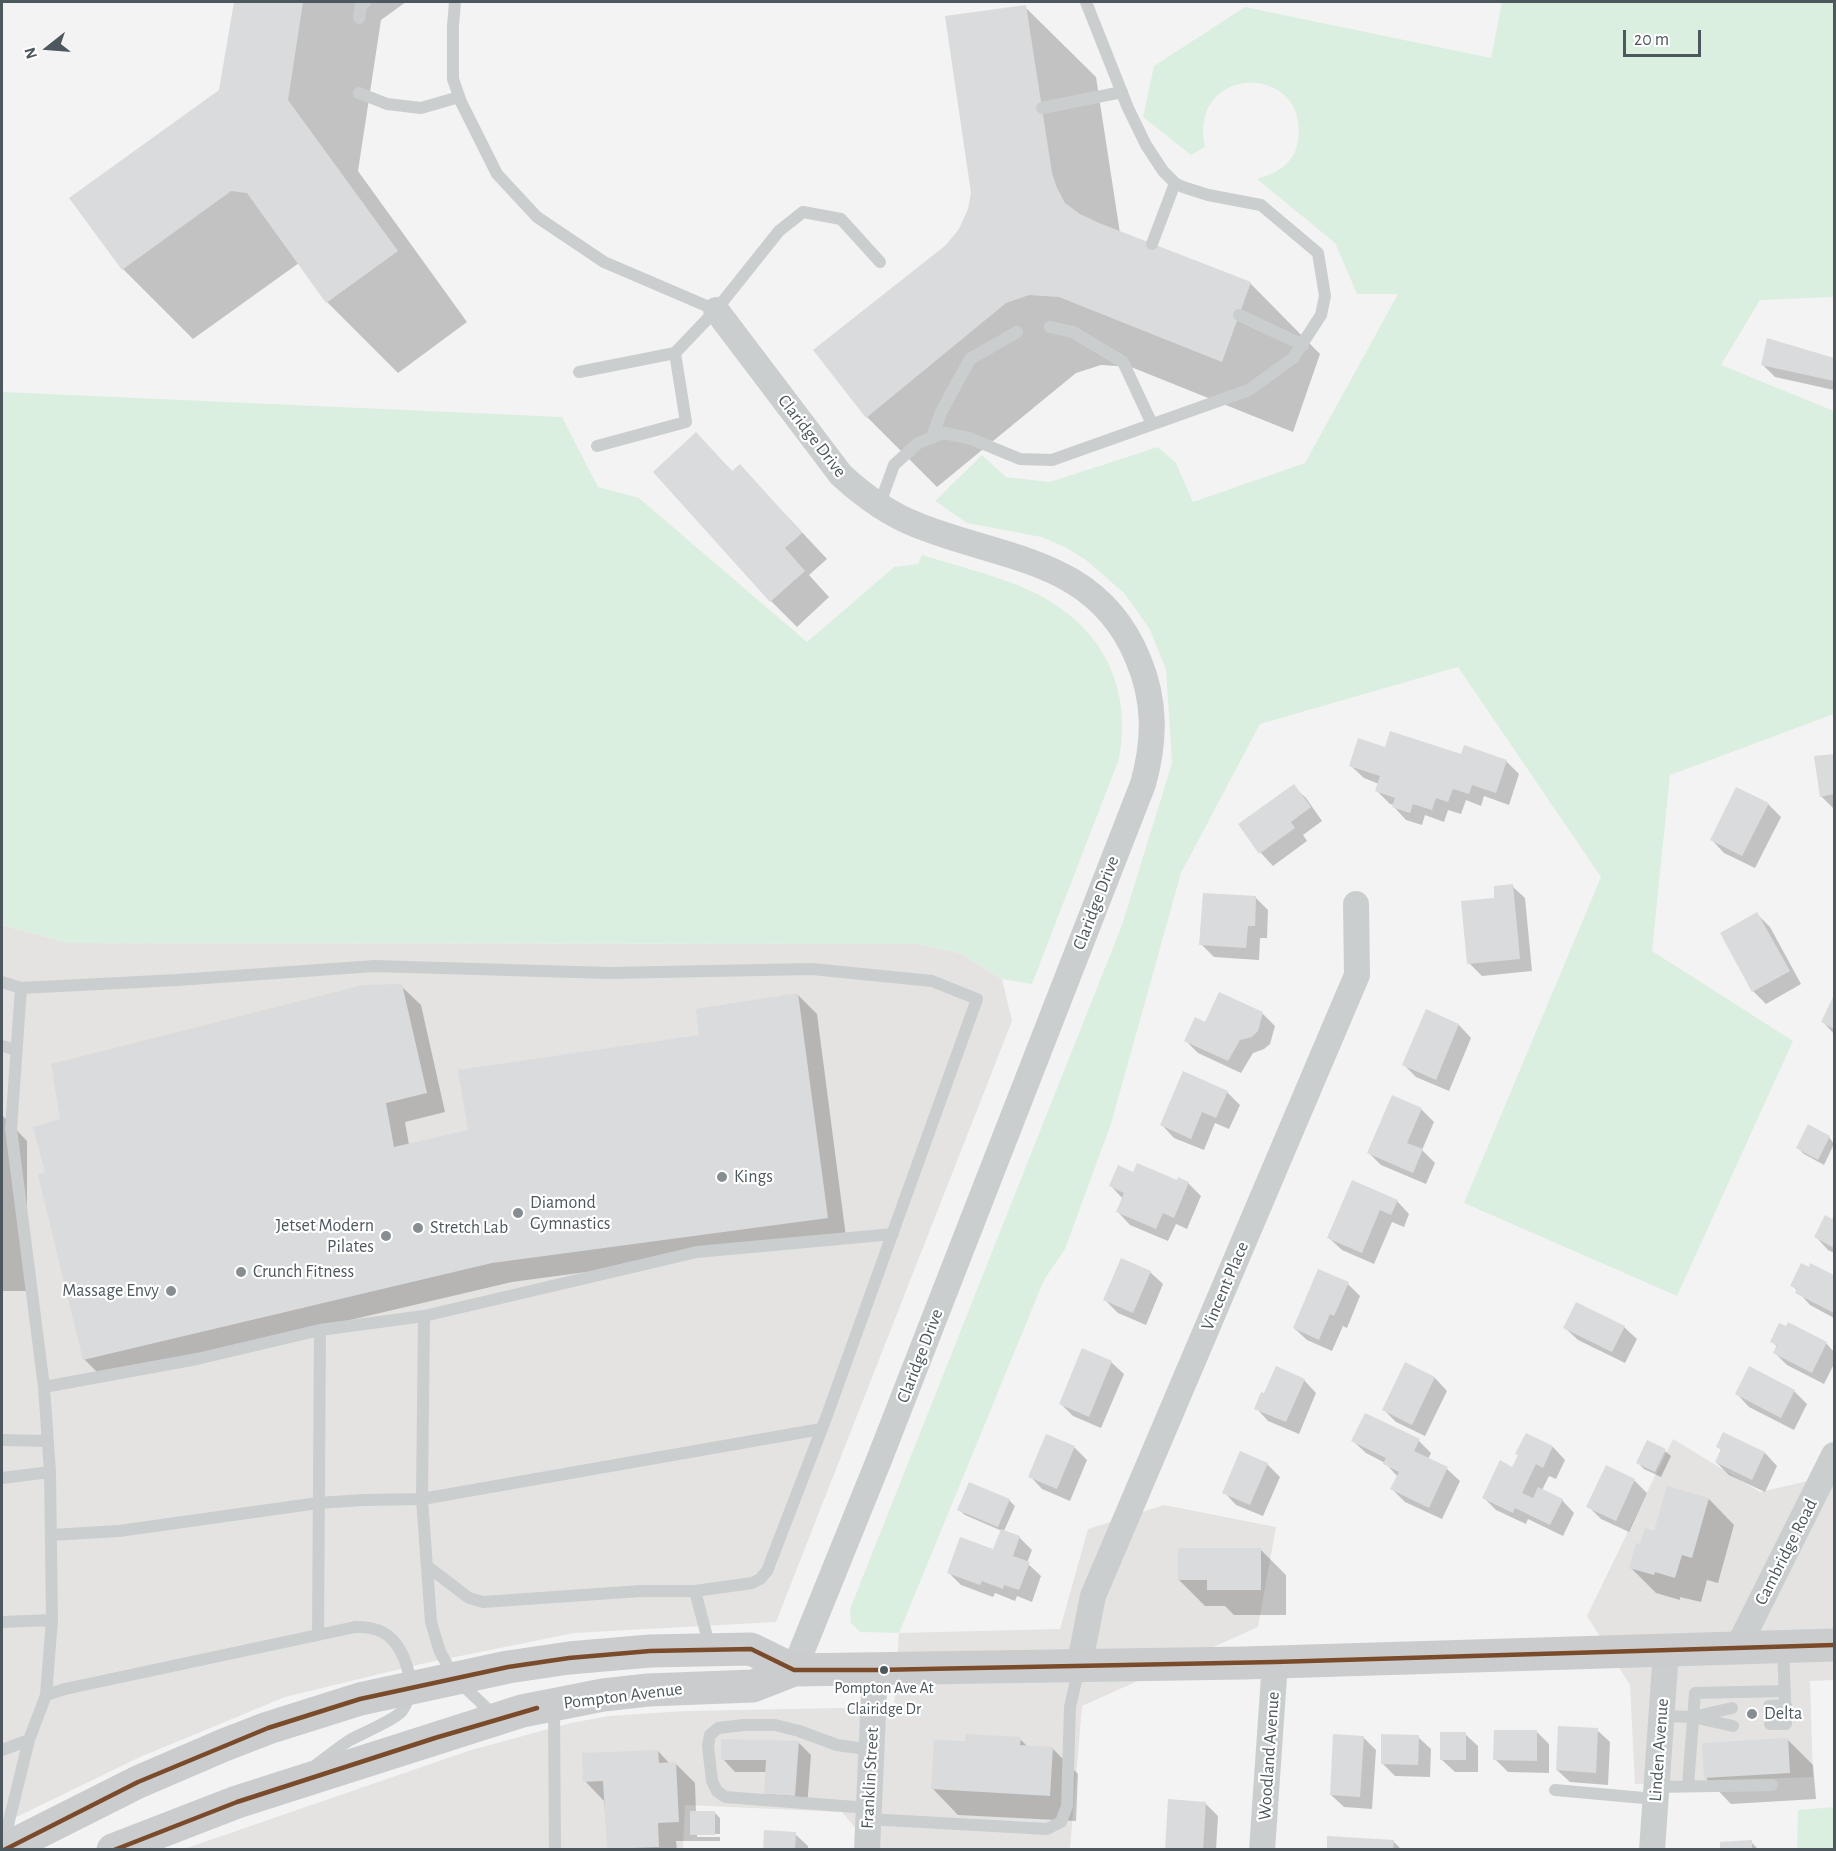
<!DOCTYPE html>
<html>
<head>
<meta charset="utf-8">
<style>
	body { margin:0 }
	#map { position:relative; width:1836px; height:1851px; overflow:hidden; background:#f4f3f3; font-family:"Alegreya Sans",sans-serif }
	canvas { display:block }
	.frame { position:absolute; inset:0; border:3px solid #4c585e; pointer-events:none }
	.north { position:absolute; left:18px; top:18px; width:60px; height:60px; -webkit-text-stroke:4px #fff; paint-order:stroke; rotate:253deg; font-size:16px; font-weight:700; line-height:24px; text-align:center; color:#4c585e }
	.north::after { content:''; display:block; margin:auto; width:21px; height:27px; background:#4c585e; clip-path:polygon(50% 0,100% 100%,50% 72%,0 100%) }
	.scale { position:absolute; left:1623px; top:30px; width:78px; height:27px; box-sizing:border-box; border:3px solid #4c585e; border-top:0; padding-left:8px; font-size:18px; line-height:21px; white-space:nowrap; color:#4c585e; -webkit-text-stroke:4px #fff; paint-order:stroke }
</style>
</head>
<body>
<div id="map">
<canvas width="1836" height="1851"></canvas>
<div class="frame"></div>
<div class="north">N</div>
<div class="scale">20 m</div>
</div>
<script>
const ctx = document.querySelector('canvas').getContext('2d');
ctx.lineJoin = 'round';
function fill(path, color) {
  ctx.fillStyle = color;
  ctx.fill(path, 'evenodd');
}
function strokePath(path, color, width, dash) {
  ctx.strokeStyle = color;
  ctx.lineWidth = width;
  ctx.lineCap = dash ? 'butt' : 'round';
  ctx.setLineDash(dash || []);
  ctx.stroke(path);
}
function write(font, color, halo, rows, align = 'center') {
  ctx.font = font + ' "Alegreya Sans",sans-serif';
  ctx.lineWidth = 4.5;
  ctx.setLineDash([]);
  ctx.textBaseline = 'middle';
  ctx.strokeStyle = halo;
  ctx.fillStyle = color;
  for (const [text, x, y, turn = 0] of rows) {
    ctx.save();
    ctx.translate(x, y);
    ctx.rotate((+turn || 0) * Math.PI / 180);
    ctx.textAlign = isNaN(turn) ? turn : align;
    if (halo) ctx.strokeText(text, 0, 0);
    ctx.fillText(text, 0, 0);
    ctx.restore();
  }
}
const commercial = new Path2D(`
	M2,925L69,943L919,944L960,953L1002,979L1012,1021L776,1622L574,1633L421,1664L285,1697L140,1757L2,1824Z
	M1673,1439L1760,1492L1834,1475V1680L1810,1681L1813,1777L1635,1784L1630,1685L1587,1616Z
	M1164,1505L1276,1527L1258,1627L1082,1706L1070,1849H873L842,1812L685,1805L683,1849L181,1850L471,1750L571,1723L609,1716L685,1711L894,1707L899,1633L1060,1629L1088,1529Z`);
const green = new Path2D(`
	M1502,2H1834V297L1760,300L1721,365L1834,411V714L1670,775L1652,951L1793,1041L1677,1296L1464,1203L1601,877L1458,667L1260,724L1181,873L1111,1124L1065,1249L1044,1280L899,1633L860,1632L851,1623L850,1609L1122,925L1172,763L1166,669L1149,628L1124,593L1086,560L1065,547L1041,537L967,523L935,501L982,455L1006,477L1050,482L1158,447L1176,463L1193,502L1305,463L1398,294H1357L1335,243L1257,179C1276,174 1295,163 1298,141C1310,62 1187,63 1205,147L1191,155L1143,117L1154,66L1245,7L1491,58Z
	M2,388L4,392L562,417L598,487L639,498L807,642L894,567L918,564L922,555C955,565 990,574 1022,587C1096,618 1134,680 1119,759L1032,984L1002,979L960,953L919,944L69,943L2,925Z
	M1834,1807V1849H1797L1798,1810Z`);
const shadow = new Path2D(`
	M236,2H406L381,20L358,171L467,322L398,373L327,302L299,263L193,339L123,269L221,91Z
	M1025,7L1096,77L1120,233L1250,283L1320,354L1293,432L1131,367L1101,365L1076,373L937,487L867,417L947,246L960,230L969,210Z
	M1768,340L1834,360V390L1775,377L1762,364Z
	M696,434L733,472L740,466L827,559L809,575L829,597L797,627L771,601L655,472Z
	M1386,748L1506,761L1519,774L1509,805L1484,796L1481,806L1466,800L1461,814L1448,810L1444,822L1425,815L1422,825L1406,820L1394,807V805L1390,804L1377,791L1379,784L1364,778L1351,766Z
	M1834,755V809L1821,796L1816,758Z
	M1293,786L1306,798L1322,821L1303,835L1307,841L1273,866L1261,853L1240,825Z
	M1768,804L1781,817L1755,868L1724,853L1712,840Z
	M1512,886L1525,898L1532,971L1482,976L1469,963L1496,899Z
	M1255,897L1268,910L1267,938H1260L1259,960L1214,957L1201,944Z
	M1757,914L1770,927L1801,984L1766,1004L1753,991Z
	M401,986L421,1005L445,1112L405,1122L409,1145L469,1131L798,995L817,1014L846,1237L512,1282L103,1378L84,1359L47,1172L62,1120Z
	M1834,999V1034L1823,1022Z
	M1427,1011L1459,1025L1471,1038L1449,1091L1416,1077L1404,1065Z
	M1262,1013L1275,1026L1270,1044L1264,1049L1253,1053L1241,1073L1198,1053L1186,1041L1206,1024Z
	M1227,1092L1240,1105L1229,1129L1215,1123L1204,1150L1174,1138L1162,1125Z
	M1421,1109L1434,1122L1422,1150L1435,1163L1426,1184L1381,1165L1369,1153Z
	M2,1115L27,1141V1291H2Z
	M1829,1137L1834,1144L1824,1165L1804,1154L1798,1148Z
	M1134,1173L1188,1183L1201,1196L1187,1229L1176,1224L1168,1241L1130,1225L1118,1212L1123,1199L1111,1186Z
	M1352,1182L1397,1201L1409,1214L1404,1227L1392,1222L1374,1264L1342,1250L1329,1238Z
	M1834,1218V1253L1828,1250L1816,1237Z
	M1811,1265L1834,1277V1318L1810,1305L1792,1285Z
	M1150,1272L1163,1284L1146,1325L1118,1313L1105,1300Z
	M1348,1284L1360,1296L1347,1328L1343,1326L1332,1351L1307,1340L1294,1328Z
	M1624,1327L1637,1339L1625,1363L1578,1340L1565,1328Z
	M1772,1341L1826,1343L1834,1352V1364L1824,1384L1787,1365L1775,1353L1777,1347Z
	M1111,1362L1124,1374L1101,1428L1073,1416L1060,1403Z
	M1406,1364L1435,1378L1447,1391L1425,1436L1396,1422L1384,1410Z
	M1304,1380L1316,1393L1299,1434L1268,1421L1256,1408Z
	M1794,1391L1807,1404L1794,1430L1749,1407L1737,1394Z
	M1724,1434L1765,1453L1777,1466L1765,1492L1729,1475L1716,1462L1722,1451L1718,1447Z
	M1526,1435L1553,1447L1565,1460L1556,1479L1549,1476L1542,1490L1562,1500L1574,1513L1563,1536L1528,1519L1526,1524L1496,1510L1484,1498L1513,1469Z
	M1353,1441H1419L1431,1453L1428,1459L1447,1469L1460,1481L1442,1519L1405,1502L1392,1489L1398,1477L1385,1463L1366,1453Z
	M1074,1447L1087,1460L1070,1501L1042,1489L1030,1476Z
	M1665,1451L1671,1456L1661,1477L1644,1469L1638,1463Z
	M1267,1464L1280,1477L1263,1516L1236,1505L1224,1492Z
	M1607,1467L1635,1481L1647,1493L1629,1532L1601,1519L1588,1506Z
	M1709,1499L1734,1525L1718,1583L1707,1580L1701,1602L1680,1597V1600L1656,1593L1630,1567L1641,1546L1655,1532Z
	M1009,1500L1015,1506L1004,1531L1019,1537L1032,1550L1027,1563L1041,1576L1032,1602L1017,1596L1015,1601L995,1593L993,1597L961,1585L949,1573L994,1551L1002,1531L965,1515L959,1510Z
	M1260,1549L1286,1575V1615H1234L1225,1606H1205L1179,1580Z
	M1597,1730L1610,1742L1608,1785L1570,1782L1557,1770Z
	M1537,1732L1549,1744V1773L1508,1772L1495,1759Z
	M1465,1734L1478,1746V1772H1455L1442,1760Z
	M1363,1737L1376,1750L1372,1809L1344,1807L1331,1795Z
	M1418,1737L1431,1749L1430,1777L1395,1776L1382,1763Z
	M1020,1739L1028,1747L1052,1748L1078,1774L1076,1821L958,1815L933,1789L967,1743Z
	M1787,1739L1813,1765L1816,1799L1731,1804L1706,1778Z
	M798,1742L811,1755L807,1808L765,1794L766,1772H735L723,1759Z
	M658,1751L670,1764L675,1763L695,1783L696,1813L714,1812L720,1818V1834H697V1837H720V1841H676L677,1850H609L604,1801L585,1781Z
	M1205,1803L1218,1816L1216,1850H1166Z
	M795,1834L808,1846V1850H764Z
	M1393,1841L1402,1850H1328Z
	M1751,1842L1759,1850H1722Z`);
const building = new Path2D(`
	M234,2H303L288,100L398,251L326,303L247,193L231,191L122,270L69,198L219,90Z
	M1026,5L1052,173L1057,188L1065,203L1080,214L1099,223L1251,282L1222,362L1059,297L1029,295L1006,303L866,418L813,350L946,245L959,229L968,209L971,193L945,16Z
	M1767,338L1834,358V381L1761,365Z
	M696,432L732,471L740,464L802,533L785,548L805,571L770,602L653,472Z
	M1390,731L1461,754L1464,745L1507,760L1496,793L1472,785L1469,794L1453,789L1448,802L1436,798L1432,810L1413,804L1410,813L1392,807L1395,798L1375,791L1380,776L1349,766L1358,738L1385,747Z
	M1834,754V794L1820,797L1814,756Z
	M1294,784L1311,807L1291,822L1295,828L1259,854L1238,824Z
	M1736,787L1769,803L1742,856L1710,840Z
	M1513,884L1520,959L1467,964L1461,901L1494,898V886Z
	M1203,893L1256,896L1255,926H1248L1246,948L1199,945Z
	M1757,912L1790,971L1752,992L1720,933Z
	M402,984L427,1093L386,1103L394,1147L468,1130L458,1070L699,1035L696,1009L798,993L828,1218L492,1263L83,1360L38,1175L45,1172L33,1127L60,1119L51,1064L363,985Z
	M1219,992L1263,1012L1258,1031L1252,1037L1240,1040L1228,1061L1184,1041L1195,1017L1205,1022Z
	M1834,995V1029L1821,1022Z
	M1426,1009L1459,1024L1436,1080L1402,1065Z
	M1183,1071L1228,1091L1216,1118L1202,1112L1191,1139L1160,1125Z
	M1392,1095L1422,1108L1407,1143L1423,1149L1413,1173L1367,1153Z
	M1808,1124L1830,1136L1818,1160L1796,1148Z
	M1137,1163L1177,1180L1178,1177L1189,1182L1174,1218L1163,1213L1156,1229L1116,1212L1124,1193L1109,1186L1118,1165L1133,1172Z
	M1352,1180L1398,1200L1391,1215L1380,1210L1362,1253L1327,1238Z
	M1825,1215L1832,1219L1834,1215V1248L1814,1237Z
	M1121,1258L1151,1271L1133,1313L1103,1300Z
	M1801,1263L1809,1267L1810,1263L1834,1275V1313L1795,1293L1797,1289L1790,1286Z
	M1318,1269L1349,1282L1334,1316L1330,1314L1319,1340L1293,1328Z
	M1576,1302L1625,1326L1612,1352L1563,1328Z
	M1788,1322L1827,1342L1812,1373L1773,1353L1777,1345L1770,1342L1779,1323L1786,1326Z
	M1082,1348L1112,1361L1089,1417L1059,1404Z
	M1405,1362L1435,1377L1412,1425L1382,1410Z
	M1276,1366L1305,1379L1286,1422L1254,1409L1261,1392L1264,1393Z
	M1749,1366L1795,1390L1781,1418L1735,1394Z
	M1365,1413L1420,1439L1414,1451L1448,1467L1429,1508L1390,1489L1399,1472L1383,1464L1386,1458L1351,1441Z
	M1723,1432L1765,1452L1752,1480L1715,1462L1721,1449L1716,1447Z
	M1526,1433L1553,1446L1543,1468L1536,1464L1522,1493L1533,1498L1538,1487L1563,1499L1550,1525L1515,1508L1513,1513L1482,1498L1500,1460L1512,1467L1518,1455L1515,1454Z
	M1046,1434L1075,1446L1057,1489L1028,1477Z
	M1647,1440L1666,1449L1655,1472L1636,1463Z
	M1240,1451L1268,1463L1250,1505L1222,1493Z
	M1606,1465L1635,1479L1616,1521L1586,1507Z
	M969,1482L1010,1499L998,1527L957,1510Z
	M1667,1486L1709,1498L1692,1558L1682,1555L1675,1578L1655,1572L1654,1575L1629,1568L1636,1543L1640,1544L1645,1528L1654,1531Z
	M1001,1529L1020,1536L1013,1556L1030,1562L1019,1590L1004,1585L1003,1589L982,1581L980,1585L947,1573L960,1537L993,1549Z
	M1178,1548H1261V1590H1207V1580H1178Z
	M1558,1726L1598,1728L1596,1773L1556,1770Z
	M1494,1730H1537V1761L1493,1760Z
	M1440,1732H1466V1760H1440Z
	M966,1734L1021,1737L1020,1745L1053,1747L1050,1796L931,1789L934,1740L965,1741Z
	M1333,1734L1364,1736L1360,1797L1330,1795Z
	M1381,1734L1419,1735L1418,1765L1381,1764Z
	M1788,1738L1790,1773L1704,1778L1702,1743Z
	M721,1739L799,1741L795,1796L764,1794L766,1760H721Z
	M658,1750L659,1763L676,1762L679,1822L658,1823L659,1847L607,1849L603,1781L583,1782L582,1753Z
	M1168,1799L1206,1802L1203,1850H1165Z
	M690,1811H715V1835H690Z
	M764,1830L796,1832L795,1850H763Z
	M1327,1836L1394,1840L1393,1850H1327Z
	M1752,1840V1850H1720V1842Z`);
const service = new Path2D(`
	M455,2L453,26V79L461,102L497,174L537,217L604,262L716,310
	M359,18L361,5L365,2
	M359,93L387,104L421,108L459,97
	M1042,108L1122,92
	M1152,244L1175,183
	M1239,315L1303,345
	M1050,327L1073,332L1123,362L1152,424
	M579,372L675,353L716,310L779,231L803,212L841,219L880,262
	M932,438L941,412L970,359L1017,332
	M597,446L686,422L675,353
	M879,506L894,465L918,443L944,433L969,438L1020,459L1052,460L1249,390L1293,358L1321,315L1325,296L1318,253L1261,205L1208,195L1183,187L1175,183L1163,171L1146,145L1128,108L1086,2
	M2,982L21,988
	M2,1046L17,1050
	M424,1316L422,1499L431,1622L440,1652L455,1678L496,1717
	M44,1387L197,1359L320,1330L424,1316L697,1252L893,1234
	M2,1440L48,1441
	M2,1478L50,1472
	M51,1535L119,1531L318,1503L363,1500L422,1499L821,1429
	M695,1591L710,1648
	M2,1622L52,1620
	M318,1635L320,1330
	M46,1695L52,1620L50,1472L44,1387L11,1129L21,988L177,980L375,966L609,973L812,969L932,981L977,999L826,1418L767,1571L760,1579L752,1583L695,1591H641L483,1602L469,1598L427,1566
	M554,1706L555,1850
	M1769,1706L1786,1705
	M1662,1716L1693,1717L1733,1726
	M1697,1716L1732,1708
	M1770,1724H1786L1783,1648
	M2,1750L29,1740
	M1688,1786L1695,1693L1785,1691
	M1656,1787L1772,1785
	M1555,1790L1655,1799
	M869,1808L725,1797L717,1791L712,1781L708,1746L710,1735L718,1728L744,1725H775L799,1731L837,1745L872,1750
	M868,1819L1047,1829L1061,1822L1067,1806L1070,1707L1079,1668
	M3,1845L29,1740L46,1695L65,1689L355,1627C375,1626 390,1632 400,1650C410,1668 415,1693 402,1711C396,1719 361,1734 350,1740C339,1747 328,1756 317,1764`);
const minor = new Path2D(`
	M716,310L841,475C864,496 888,514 917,525C1003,560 1097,558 1138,659C1156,701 1155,741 1143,784L879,1460L794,1670
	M1737,1649L1834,1455
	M1079,1667L1093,1596L1357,975L1356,904
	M867,1850L875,1670
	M1262,1850L1275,1662
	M1652,1850L1666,1651`);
const primary = new Path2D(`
	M3,1850L138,1782L224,1745L268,1728L360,1699L508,1667L569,1658L650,1651L751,1649L794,1670
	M113,1850L237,1802L522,1711L603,1695L648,1690L753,1686L794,1670L1244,1663L1834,1645`);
const bus1 = new Path2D(`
	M4,1850L138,1782L268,1728L360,1699L508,1667L569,1658L650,1651L751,1649L794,1670H875L1275,1662L1834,1645
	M114,1850L237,1802L435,1738L537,1708`);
const markers = [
	[722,1177,6,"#878e92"],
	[518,1213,6,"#878e92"],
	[418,1228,6,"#878e92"],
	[386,1236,6,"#878e92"],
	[241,1272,6,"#878e92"],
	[171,1291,6,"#878e92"],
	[884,1670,5,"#4c585e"],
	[1752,1714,6,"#878e92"]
];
const busNames = [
	["Pompton Ave At",884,1688],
	["Clairidge Dr",884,1709]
];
const streetNames = [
	["Claridge Drive",812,436,52],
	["Claridge Drive",1096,903,-69],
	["Vincent Place",1225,1286,-67],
	["Claridge Drive",920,1356,-69],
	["Cambridge Road",1786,1552,-63],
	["Pompton Avenue",623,1696,-7],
	["Linden Avenue",1659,1750,-86],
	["Woodland Avenue",1269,1756,-86],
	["Franklin Street",870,1778,-87]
];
const poiNames = [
	["Kings",734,1177],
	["Diamond",530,1203],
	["Gymnastics",530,1224],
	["Jetset Modern",374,1226,"right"],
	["Pilates",374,1247,"right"],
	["Stretch Lab",430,1228],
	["Crunch Fitness",253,1272],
	["Massage Envy",159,1291,"right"],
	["Delta",1764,1714]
];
fill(commercial, '#e4e3e1');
fill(green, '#dbefe0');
fill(shadow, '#0003');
fill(building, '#dadbdc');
strokePath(service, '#cbcecf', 12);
strokePath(minor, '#cbcecf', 26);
strokePath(primary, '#caccce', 33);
strokePath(bus1, '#7a4b2a', 4.5);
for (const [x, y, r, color] of markers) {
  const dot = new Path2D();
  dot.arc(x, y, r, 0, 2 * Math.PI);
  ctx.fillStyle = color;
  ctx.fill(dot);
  strokePath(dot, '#fff', 2);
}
write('16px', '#4c585e', '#fff', busNames);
write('18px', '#4c585e', '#fff', streetNames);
write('18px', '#4c585e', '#fff', poiNames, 'left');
</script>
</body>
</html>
